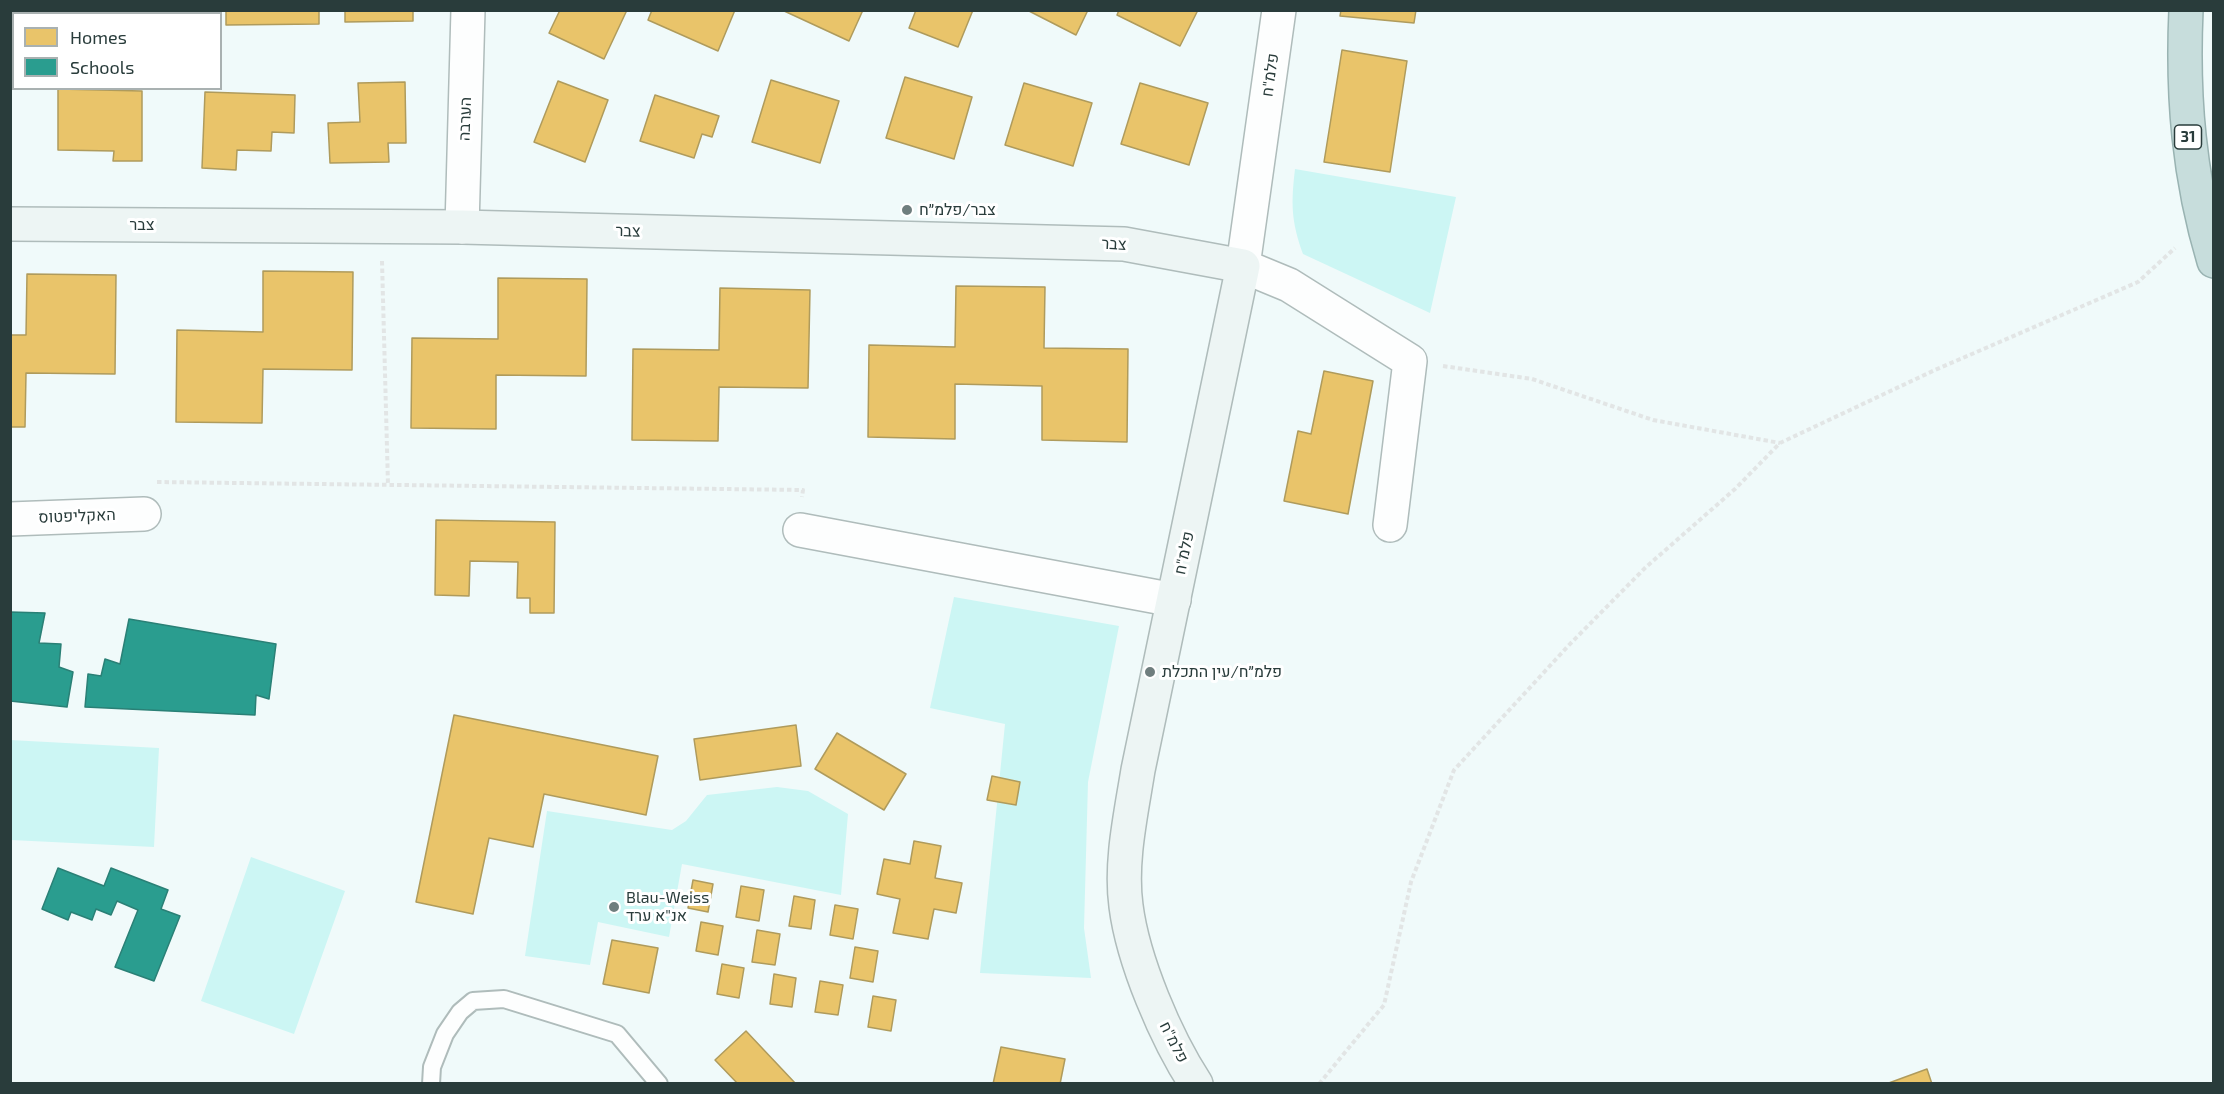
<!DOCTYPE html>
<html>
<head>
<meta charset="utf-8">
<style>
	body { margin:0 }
	#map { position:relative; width:2224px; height:1094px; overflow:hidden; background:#f0fafa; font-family:"Exo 2",sans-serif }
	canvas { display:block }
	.frame { position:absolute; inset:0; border:12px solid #293c3b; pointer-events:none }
	.legend { position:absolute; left:12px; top:12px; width:210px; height:78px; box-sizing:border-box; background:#fff; border:2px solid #a9b1b1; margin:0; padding:8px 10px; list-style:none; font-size:18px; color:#293c3b }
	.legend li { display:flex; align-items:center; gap:12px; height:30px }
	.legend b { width:30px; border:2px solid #a9b1b1 }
</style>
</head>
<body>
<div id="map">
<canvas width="2224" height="1094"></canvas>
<div class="frame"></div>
<ul class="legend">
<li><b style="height:16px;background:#e9c46a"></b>Homes</li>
<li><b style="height:16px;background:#2a9d8f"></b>Schools</li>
</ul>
</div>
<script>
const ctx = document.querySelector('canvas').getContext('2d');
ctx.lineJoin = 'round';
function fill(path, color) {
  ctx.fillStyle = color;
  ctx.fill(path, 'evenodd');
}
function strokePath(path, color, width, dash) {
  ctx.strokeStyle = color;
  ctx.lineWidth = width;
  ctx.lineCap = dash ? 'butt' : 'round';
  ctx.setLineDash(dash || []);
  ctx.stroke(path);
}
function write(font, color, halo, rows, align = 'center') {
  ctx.font = font + ' "Exo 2",Heebo,sans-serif';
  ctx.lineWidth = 6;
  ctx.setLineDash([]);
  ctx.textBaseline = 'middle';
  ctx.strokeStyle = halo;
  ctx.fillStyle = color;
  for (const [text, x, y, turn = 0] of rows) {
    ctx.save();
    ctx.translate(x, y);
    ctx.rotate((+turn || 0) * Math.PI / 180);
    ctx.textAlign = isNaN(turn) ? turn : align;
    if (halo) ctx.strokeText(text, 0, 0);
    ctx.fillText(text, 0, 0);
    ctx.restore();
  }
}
const green = new Path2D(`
	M1295,169L1456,197L1430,313L1303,254C1291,221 1291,203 1295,169Z
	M954,597L1119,626L1088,782L1084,928L1091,978L980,973L1005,724L930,708Z
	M10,740L159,748L154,847L11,840Z
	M777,787L808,791L848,814L841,895L682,864L669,937L598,922L590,965L525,956L547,811L672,830L686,821L707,795Z
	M251,857L345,891L294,1034L201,1001Z`);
const homes = new Path2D(`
	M47,10H94V14H47Z
	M125,10H216V14H125Z
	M226,10H319V24L226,25Z
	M345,10H413V21L345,22Z
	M560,10H627L604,59L549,33Z
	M652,10H735L718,51L648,20Z
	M782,10H863L849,41Z
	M916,10H973L958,47L909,28Z
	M1027,10H1088L1076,35Z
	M1119,10H1198L1180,46L1117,15Z
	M1341,10H1416L1414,23L1340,16Z
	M1342,50L1407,61L1390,172L1324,162Z
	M905,77L972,97L954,159L886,138Z
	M771,80L839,101L820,163L752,142Z
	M558,81L608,100L585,162L534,142Z
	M405,82L406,143H388L389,162L330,163L328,123L360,122L358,83Z
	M1024,83L1092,103L1073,166L1005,145Z
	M1140,83L1208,103L1189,165L1121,144Z
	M58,89L142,91V161H113L114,151L58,150Z
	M205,92L295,95L294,133L272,132L271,151L237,150L236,170L202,168Z
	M655,95L719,116L712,137L702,134L694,158L640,141Z
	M263,271L353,272L352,370L263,369L262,423L176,422L177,330L263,332Z
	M27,274L116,275L115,374L26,373L25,427H10V335H26Z
	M498,278L587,279L586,376L496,375V429L411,428L412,338L498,339Z
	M956,286L1045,287L1044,348L1128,349L1127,442L1042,440V386L955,384V439L868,437L869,345L955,347Z
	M720,288L810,290L808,388L719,387L718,441L632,440L633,349L719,350Z
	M1324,371L1373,381L1348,514L1284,501L1298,431L1311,434Z
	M436,520L555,522L554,613H530V598H517L518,562L470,561L469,596L435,595Z
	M454,715L658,756L646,815L544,794L533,847L489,838L473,914L416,902Z
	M796,725L801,766L700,780L694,739Z
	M837,733L906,774L884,810L815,769Z
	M992,776L1020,782L1016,805L987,800Z
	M914,841L941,846L935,878L962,883L956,913L934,909L928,939L893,933L900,899L877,894L884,859L910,864Z
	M693,880L713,884L708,912L688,908Z
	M741,886L764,890L759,921L736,917Z
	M794,896L815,900L811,929L789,926Z
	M835,905L858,909L853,939L830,935Z
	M701,922L723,926L718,955L696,951Z
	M757,930L780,934L775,965L752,962Z
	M612,940L658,948L649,993L603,984Z
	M855,947L878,951L873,982L850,978Z
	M722,964L744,968L739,998L717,994Z
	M774,974L796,978L792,1007L770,1004Z
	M820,981L843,985L838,1015L815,1012Z
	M873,996L896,1000L891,1031L868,1027Z
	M746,1031L796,1084H738L715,1060Z
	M1001,1047L1065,1059L1060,1084H993Z
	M1927,1069L1932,1084H1886Z`);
const schools = new Path2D(`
	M10,612L45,613L39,643L61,644L59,667L73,672L67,707L10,701Z
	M129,619L276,644L269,699L256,695L255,715L85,707L88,674L101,676L105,659L120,664Z
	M58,868L104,886L111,868L168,890L161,909L180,916L154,981L115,967L138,910L117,901L111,915L96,909L92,920L71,912L68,920L42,909Z`);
const path = new Path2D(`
	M382,261L388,485
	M1443,366L1532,379L1653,420L1780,443
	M157,482L803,490L802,497
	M1319,1084L1384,1005L1411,882L1454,770L1570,644L1645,568L1735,489L1780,443L1935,370L2138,282L2175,248`);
const lane = new Path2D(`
	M431,1084L432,1067L445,1034L460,1012L473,1001L504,999L617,1034L659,1084`);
const street = new Path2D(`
	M1279,10L1243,266L1289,285L1410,361L1390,525
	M462,227L468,10
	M10,519L144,514
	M800,530L1174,600`);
const secondary = new Path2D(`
	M10,224L462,227L1124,244L1243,266L1138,770C1131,814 1120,862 1126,906C1133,961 1166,1038 1196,1084`);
const highway = new Path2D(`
	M2186,10C2182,97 2189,178 2214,261`);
const markers = [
	[907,210,6,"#6f7e7e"],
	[1150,672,6,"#6f7e7e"],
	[614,907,6,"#6f7e7e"]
];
const shields = [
	[2188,137,27]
];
const shieldNames = [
	["31",2188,137]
];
const streetNames = [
	["פלמ\"ח",1270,75,-82],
	["הערבה",465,119,-88],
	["צבר",142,225],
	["צבר",628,231,1],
	["צבר",1114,244,3],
	["האקליפטוס",77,516,-2],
	["פלמ\"ח",1184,553,-78],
	["פלמ\"ח",1174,1042,63]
];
const poiNames = [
	["צבר/פלמ״ח",919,210],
	["פלמ״ח/עין התכלת",1162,672],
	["Blau-Weiss",626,898],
	["אנ\"א ערד",626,916]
];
fill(green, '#ccf6f4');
fill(homes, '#e9c46a');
strokePath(homes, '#af9b5c', 1.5);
fill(schools, '#2a9d8f');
strokePath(schools, '#2a8076', 1.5);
strokePath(lane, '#afbcbb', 20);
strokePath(street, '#afbcbb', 36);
strokePath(secondary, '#afbcbb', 36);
strokePath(highway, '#99b3b2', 36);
strokePath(path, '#e2e5e5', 4, [4.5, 3]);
strokePath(lane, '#fdfefe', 16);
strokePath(street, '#fdfefe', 33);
strokePath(secondary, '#edf5f4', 33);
strokePath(highway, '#c7dddc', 33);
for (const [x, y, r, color] of markers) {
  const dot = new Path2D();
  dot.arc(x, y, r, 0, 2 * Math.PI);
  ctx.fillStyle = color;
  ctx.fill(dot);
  strokePath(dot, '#fff', 2);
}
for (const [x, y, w] of shields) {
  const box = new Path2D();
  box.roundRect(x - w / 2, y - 12, w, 24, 4.5);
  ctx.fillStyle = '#fff';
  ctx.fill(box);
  strokePath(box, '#293c3b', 1.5);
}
write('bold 15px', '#293c3b', null, shieldNames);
write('16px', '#293c3b', '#fff', streetNames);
write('16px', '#293c3b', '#fff', poiNames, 'left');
</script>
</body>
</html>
